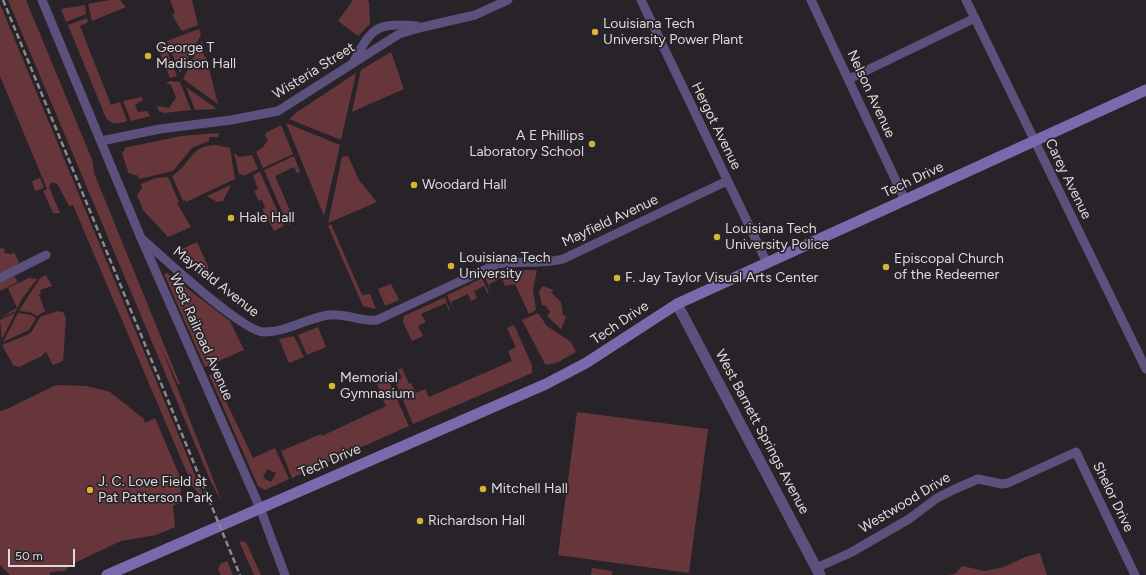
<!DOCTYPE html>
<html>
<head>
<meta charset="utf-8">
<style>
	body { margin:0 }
	#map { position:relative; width:1146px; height:575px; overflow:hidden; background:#282328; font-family:Figtree,sans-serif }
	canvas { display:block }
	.scale { position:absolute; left:8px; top:549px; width:67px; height:18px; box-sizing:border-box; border:2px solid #dedbde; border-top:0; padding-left:5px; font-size:12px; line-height:14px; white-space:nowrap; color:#dedbde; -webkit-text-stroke:3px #282328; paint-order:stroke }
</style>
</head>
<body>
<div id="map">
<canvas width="1146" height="575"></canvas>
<div class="scale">50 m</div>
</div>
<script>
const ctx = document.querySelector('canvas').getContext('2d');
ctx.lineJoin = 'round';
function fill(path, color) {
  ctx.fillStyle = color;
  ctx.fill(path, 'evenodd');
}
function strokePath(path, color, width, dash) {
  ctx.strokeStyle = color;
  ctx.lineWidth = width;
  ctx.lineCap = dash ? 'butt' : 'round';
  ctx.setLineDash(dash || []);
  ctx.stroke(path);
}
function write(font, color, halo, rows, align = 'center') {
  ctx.font = font + ' Figtree,sans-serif';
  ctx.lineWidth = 3.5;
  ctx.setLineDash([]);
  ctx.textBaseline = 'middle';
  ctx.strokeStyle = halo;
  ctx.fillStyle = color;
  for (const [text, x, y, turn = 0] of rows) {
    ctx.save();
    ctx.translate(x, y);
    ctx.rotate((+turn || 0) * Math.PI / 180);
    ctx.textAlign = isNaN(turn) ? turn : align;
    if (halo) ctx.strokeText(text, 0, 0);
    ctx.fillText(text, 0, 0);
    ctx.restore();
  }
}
const green = new Path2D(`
	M8,0H26L93,162L94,173L180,384L178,385L160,344L222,502L211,482Z
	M110,0H120L126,7L92,21L88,4Z
	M170,0H192L198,25L182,31L172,15L175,13Z
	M353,0H367L369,2L370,24L358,36L338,21Z
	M0,4L183,446L206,502L193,487L73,205L69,206L58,185L53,182L50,184L49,187L60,213H53L43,191L47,189L0,76Z
	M85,5L86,14L66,22L61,9Z
	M87,18L88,22L80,26L111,105L120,102L127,121C119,124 112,125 106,118L68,25Z
	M199,29L201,35L180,73L167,41Z
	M202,41L204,56L206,57L218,104L183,79Z
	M164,43L177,76L170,78L157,46Z
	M391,52L404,89L352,112L361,70Z
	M356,73L341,140L289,119L297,112Z
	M170,81L180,82L191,110L164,113L159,111L157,106L169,108L176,98L171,85L166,83Z
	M186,87L217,109L195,110Z
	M142,97L143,100L135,105L138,112L147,111L150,116L131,121L123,101Z
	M286,123L340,145L324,216Z
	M281,125L293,154L263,168L256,152C262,149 265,145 268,139L265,136L266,133Z
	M219,133L218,137H209V141L192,148L173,171L139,179L137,175H133L132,173L129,174L122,153L125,150L124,148L181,136Z
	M216,145L230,148L235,179L186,202L185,200L183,201L172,176C191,165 189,145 216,145Z
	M234,153L239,157L252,155L258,169L243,176L242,174L239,175Z
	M294,156L300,172L297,173L294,167L275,176L295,222L288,225L264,170Z
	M348,156L359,180L377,202L328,223L342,157Z
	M260,172L284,226L274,231L262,209L265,208L262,200L259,201L254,191L258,189L253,175Z
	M168,177L179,202L177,203L191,227L168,237L143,210L137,195L142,188L141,184L156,178Z
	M40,178L44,188L35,191L32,181Z
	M231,185L223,201L217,202L207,196Z
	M331,224L362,295L370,294L376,309L363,306L328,226Z
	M197,242L208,266V272L205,274L180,250Z
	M0,248L5,249L4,253L12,254L14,252L19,262L18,265L0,273Z
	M507,270H537L533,290L536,310L529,314L515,284L505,286L502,278L489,284L491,292L485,277Z
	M167,273L230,321L244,350L205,367L164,274Z
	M46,275L52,286L40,290L41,294L39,295L45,311L37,316L30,312L19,311L40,278Z
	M14,276L18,282L0,291V282Z
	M29,278L37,279L21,300L16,311L0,318L17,308L8,288Z
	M482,278L489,293H487L484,286L474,291L477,298L471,301L468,294L451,302L453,309L447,295L468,285L470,286V284Z
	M391,284L399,300L385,306L378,289Z
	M543,286L554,290L551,292L561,302L563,316L566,315L565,320L561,329L547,316L550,312L546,306L542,305L539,291Z
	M445,297L450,310L449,311L446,303L421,314L426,322L418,326L423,336L412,341L403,322L404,316Z
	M58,311L63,312L66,318L63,361L53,365L46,352L42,355V356L19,367L13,365L2,345L29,334L32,331L40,317Z
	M15,313L2,339V340L0,320Z
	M18,313L31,315L36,318L29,330L3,342Z
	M538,313L547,326L571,342L576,352C568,356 554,367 545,364L522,320Z
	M514,325L532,365V373L413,424L395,381L402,378L398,370L402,368L409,384L411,383L416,393L425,389L429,397L512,361L508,351L516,347L507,328Z
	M318,327L326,347L307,355L298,335Z
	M294,336L304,357L289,363L279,339Z
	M213,374L253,458L275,448L289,479L265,490L258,486L209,375ZM267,469L276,473L271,482L263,478Z
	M383,376L385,378L387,377L409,426L292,478L281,451L321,434L322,436L386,406L377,384L381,382L380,377Z
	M56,385L87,386L110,392L144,419L145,423L155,418L180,477L181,502L173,506L175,527L156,535L121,541L70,565L65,571L50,572V575H10L0,565V411L9,408Z
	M577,412L708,429L689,573L558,555Z
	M239,541L246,542L261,575H254Z
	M1040,553L1047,575H948L955,574L962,566L985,571L1004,567L1025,557Z
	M227,561L233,575H221L218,570L220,564Z
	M592,568L612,571V575H591Z`);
const minor = new Path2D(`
	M42,0L141,238L260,508L285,575
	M641,0L767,263
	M811,0L905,200
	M966,0L1146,369
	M354,61C373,25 378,23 417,26
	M849,79L975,18
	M101,141L160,129L231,120L278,111L399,34L423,27L475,15L508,0
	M141,238C160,255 243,332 264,332C288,332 306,318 329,315C346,313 361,322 377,320L497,264C518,260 542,265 563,259L727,181
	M0,278L46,255
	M816,568L850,553L909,519L937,498L955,489L978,479L1002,484L1008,483L1076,452L1135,575`);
const tertiary = new Path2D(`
	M677,304L820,575`);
const secondary = new Path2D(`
	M107,575L546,384L586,363L677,304L1146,90`);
const rail = new Path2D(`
	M3,0L240,575`);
const markers = [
	[595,32,4,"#d8b434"],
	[148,56,4,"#d8b434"],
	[592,144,4,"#d8b434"],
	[414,185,4,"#d8b434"],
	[231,218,4,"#d8b434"],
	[717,237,4,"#d8b434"],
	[451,266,4,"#d8b434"],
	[886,267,4,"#d8b434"],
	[617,278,4,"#d8b434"],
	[332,386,4,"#d8b434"],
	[483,489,4,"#d8b434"],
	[90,490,4,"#d8b434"],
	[420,521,4,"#d8b434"]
];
const poiNames = [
	["Louisiana Tech",603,24],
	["University Power Plant",603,40],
	["George T",156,48],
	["Madison Hall",156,64],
	["A E Phillips",584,136,"right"],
	["Laboratory School",584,152,"right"],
	["Woodard Hall",422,185],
	["Hale Hall",239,218],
	["Louisiana Tech",725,229],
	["University Police",725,245],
	["Louisiana Tech",459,258],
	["University",459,274],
	["Episcopal Church",894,259],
	["of the Redeemer",894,275],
	["F. Jay Taylor Visual Arts Center",625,278],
	["Memorial",340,378],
	["Gymnasium",340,394],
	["J. C. Love Field at",98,482],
	["Pat Patterson Park",98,498],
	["Mitchell Hall",491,489],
	["Richardson Hall",428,521]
];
const streetNames = [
	["Wisteria Street",314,71,-32],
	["Nelson Avenue",871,94,65],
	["Hergot Avenue",716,126,64],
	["Carey Avenue",1068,179,64],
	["Tech Drive",913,180,-25],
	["Mayfield Avenue",610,221,-25],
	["Mayfield Avenue",216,282,38],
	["Tech Drive",620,323,-34],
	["West Railroad Avenue",201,337,66],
	["West Barnett Springs Avenue",762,432,62],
	["Tech Drive",330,461,-23],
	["Shelor Drive",1113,497,64],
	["Westwood Drive",905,503,-31]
];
fill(green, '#67363b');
strokePath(minor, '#5c517c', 9);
strokePath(tertiary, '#5c517c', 11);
strokePath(secondary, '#7c69ad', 11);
strokePath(rail, '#8d898d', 2.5, [6, 3]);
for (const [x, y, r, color] of markers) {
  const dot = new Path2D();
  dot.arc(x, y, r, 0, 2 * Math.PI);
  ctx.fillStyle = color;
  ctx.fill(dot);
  strokePath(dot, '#282328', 1.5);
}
write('14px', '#dedbde', '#282328', poiNames, 'left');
write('14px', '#dedbde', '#282328', streetNames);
</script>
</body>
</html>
